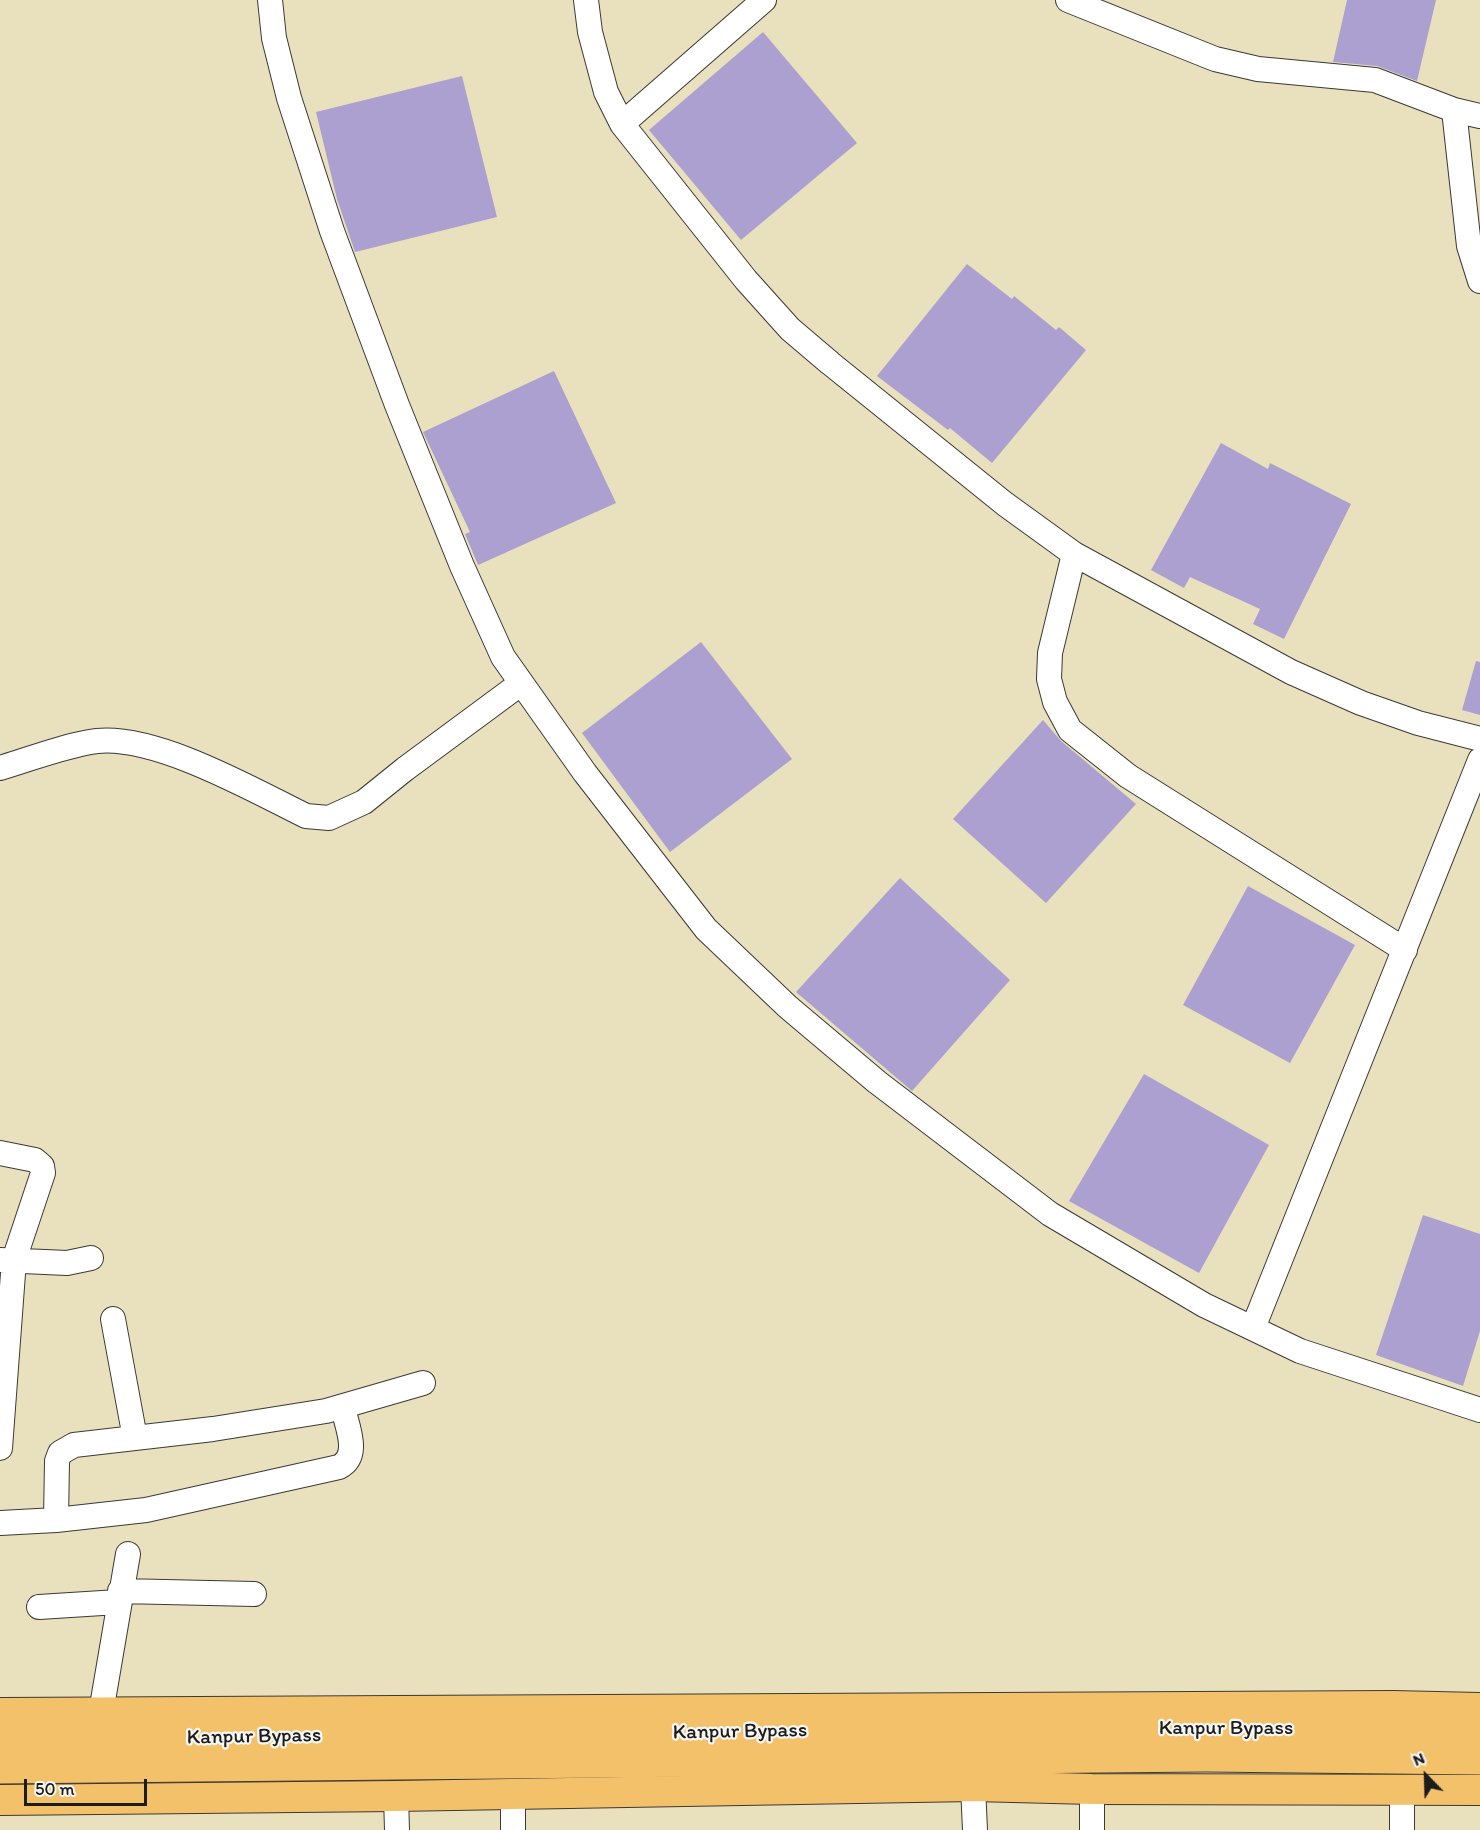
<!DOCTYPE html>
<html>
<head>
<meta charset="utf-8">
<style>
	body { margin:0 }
	#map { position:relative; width:1480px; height:1830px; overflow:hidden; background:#e9e0bd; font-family:Itim,sans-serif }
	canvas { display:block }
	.north { position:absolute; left:1396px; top:1746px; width:60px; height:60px; -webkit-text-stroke:4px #f6f6f2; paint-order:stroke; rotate:337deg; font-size:16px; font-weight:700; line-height:24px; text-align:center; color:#1c1c1c }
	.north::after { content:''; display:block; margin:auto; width:21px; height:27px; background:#1c1c1c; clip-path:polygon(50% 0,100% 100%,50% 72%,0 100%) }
	.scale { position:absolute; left:24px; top:1779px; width:123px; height:27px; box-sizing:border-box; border:3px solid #1c1c1c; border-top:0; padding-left:8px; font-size:18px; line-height:21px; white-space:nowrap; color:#1c1c1c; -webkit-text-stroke:4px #f6f6f2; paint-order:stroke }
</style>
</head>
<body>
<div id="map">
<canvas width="1480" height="1830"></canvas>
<div class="north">N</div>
<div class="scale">50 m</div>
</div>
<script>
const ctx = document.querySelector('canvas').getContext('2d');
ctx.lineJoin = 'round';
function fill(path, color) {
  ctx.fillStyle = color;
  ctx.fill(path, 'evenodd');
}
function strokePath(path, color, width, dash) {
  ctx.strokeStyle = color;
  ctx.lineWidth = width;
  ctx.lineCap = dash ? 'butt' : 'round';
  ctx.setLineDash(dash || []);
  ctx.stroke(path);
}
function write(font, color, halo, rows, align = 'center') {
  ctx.font = font + ' Itim,sans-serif';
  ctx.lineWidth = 4.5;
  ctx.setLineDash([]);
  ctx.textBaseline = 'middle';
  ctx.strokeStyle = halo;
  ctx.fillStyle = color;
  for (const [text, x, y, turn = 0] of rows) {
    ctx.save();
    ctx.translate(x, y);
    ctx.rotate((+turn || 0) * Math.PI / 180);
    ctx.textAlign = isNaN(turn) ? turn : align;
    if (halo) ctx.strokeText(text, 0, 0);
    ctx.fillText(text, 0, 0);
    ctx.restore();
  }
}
const building = new Path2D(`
	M1347,0H1436L1417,81L1377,66L1333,62Z
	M763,32L857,143L741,240L649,130Z
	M462,76L497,217L355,252L337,199L316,112Z
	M967,264L1012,299L1014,296L1056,330L1059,327L1086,350L992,463L950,428L948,430L877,376Z
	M554,371L616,503L478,565L465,534L470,532L423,432Z
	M1221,443L1268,469L1270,463L1351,504L1284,639L1253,624L1260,609L1190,577L1184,588L1151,570Z
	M701,642L792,759L670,852L582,733Z
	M1476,661L1480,662V715L1462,710Z
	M1043,720L1061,741L1136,804L1046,903L953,819Z
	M900,878L1010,980L912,1091L796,992Z
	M1248,886L1355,945L1290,1063L1183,1005Z
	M1144,1074L1269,1145L1199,1273L1069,1201Z
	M1423,1215L1480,1234V1331L1463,1386L1376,1355Z`);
const minor = new Path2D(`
	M270,0L274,38L289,98L332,231L397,405L462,566L503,657L585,773L706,929L788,1007L877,1082L1050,1214L1204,1305L1300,1351L1480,1410
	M586,0L590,32L606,92L622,124L746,280L790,329L830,363L1005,504L1074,554L1291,672L1361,703L1418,723L1480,739
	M1068,0L1215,59L1258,69L1375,80L1454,110L1480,116
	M1454,110L1469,246L1480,281
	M622,124L764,0
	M1074,554L1050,653L1049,679L1055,702L1070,730L1128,776L1405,950
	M0,768C31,759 65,745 97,741C157,735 253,790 306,816L329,818L364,802L405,769L520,684
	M0,1153L35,1160L42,1166L43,1173L14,1260L0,1448
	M0,1260L67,1263L91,1258
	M113,1319L135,1438
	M1253,1328L1480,760
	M56,1520L57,1461L60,1453L74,1445L213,1429L326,1411L423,1383
	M0,1523L56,1520L146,1510L339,1467C361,1456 347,1427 343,1408
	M120,1591L254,1594
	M39,1607L118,1602
	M101,1712L128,1554
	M973,1786L975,1830
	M1092,1789V1830
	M1402,1789V1830
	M513,1793V1830
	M396,1796L397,1830`);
const major = new Path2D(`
	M0,1713L1393,1706L1480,1708
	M0,1800L396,1796L973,1786L1092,1789L1480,1790`);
const highway = new Path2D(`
	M0,1740L1055,1728L1480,1732
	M0,1767L1205,1755L1480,1758`);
const streetNames = [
	["Kanpur Bypass",1226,1729],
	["Kanpur Bypass",740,1732,-1],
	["Kanpur Bypass",254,1737,-1]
];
fill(building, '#aba0cf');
strokePath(minor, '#3b3934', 26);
strokePath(major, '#3b3934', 32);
strokePath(highway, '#3b3934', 35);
strokePath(minor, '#fff', 24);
strokePath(major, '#f4c16b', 30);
strokePath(highway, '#f4c16b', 33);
write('21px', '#1c1c1c', '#f6f6f2', streetNames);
</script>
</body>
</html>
